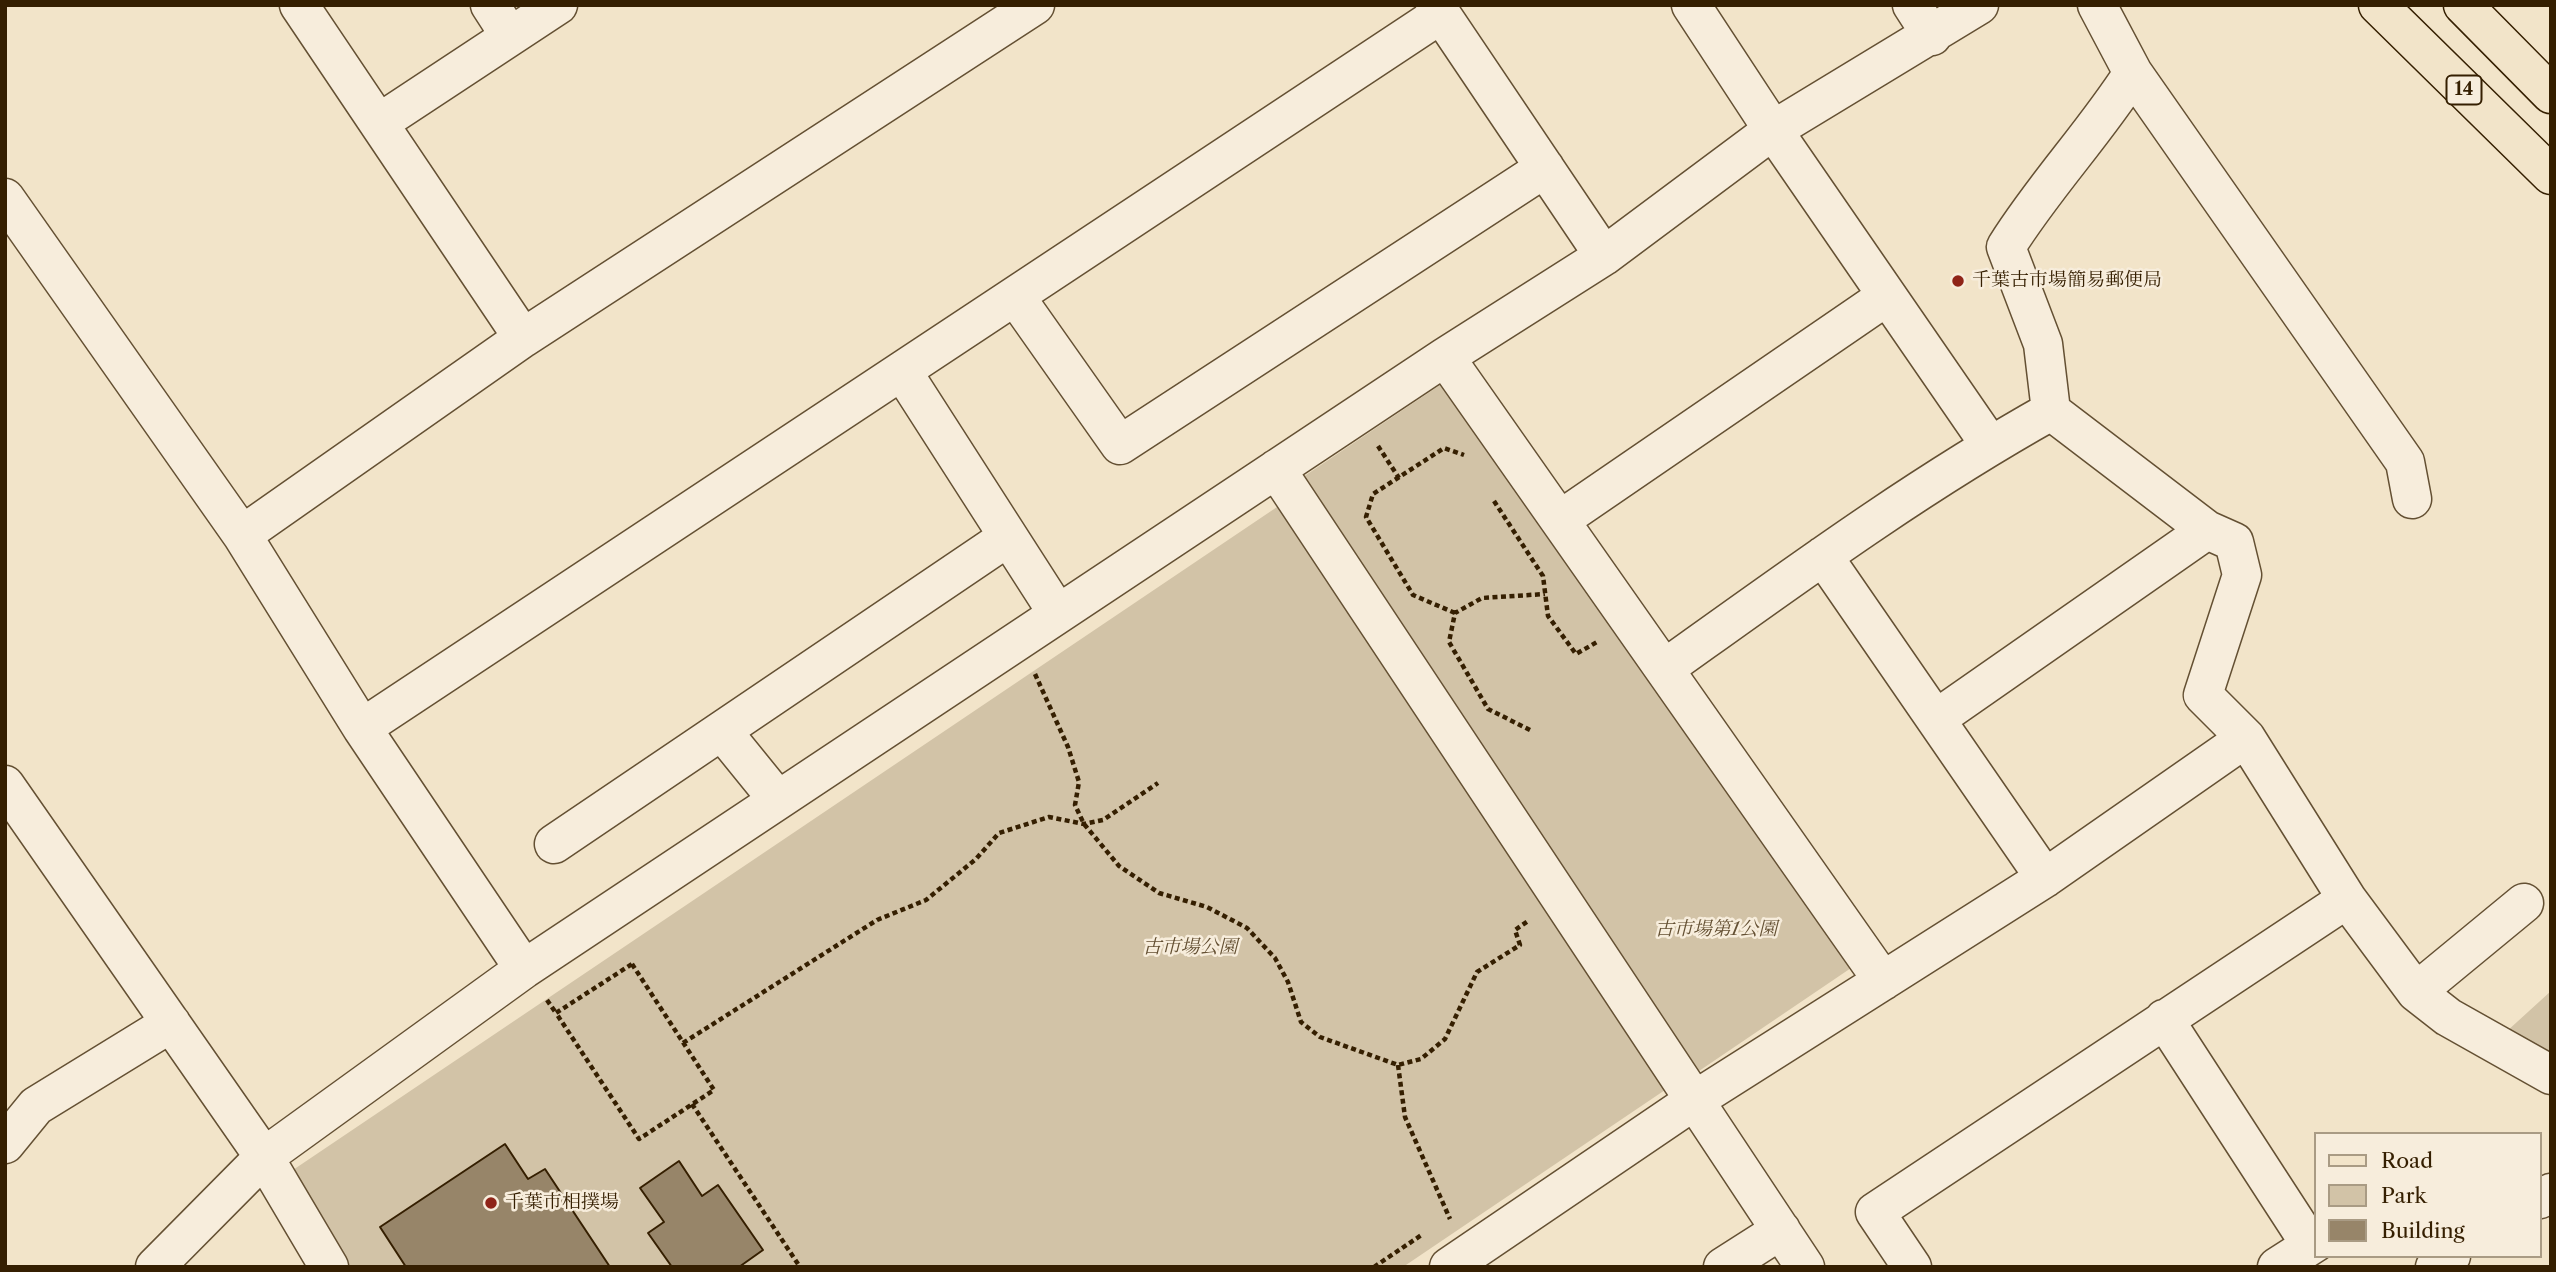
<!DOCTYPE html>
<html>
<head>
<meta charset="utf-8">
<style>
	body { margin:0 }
	#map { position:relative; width:2556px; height:1272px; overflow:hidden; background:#f2e4c9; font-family:"Libre Caslon Text",serif }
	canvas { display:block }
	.frame { position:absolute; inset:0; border:7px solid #351f01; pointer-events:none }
	.legend { position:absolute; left:2314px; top:1132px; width:228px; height:126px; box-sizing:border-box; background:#f7eddc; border:2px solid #a99b84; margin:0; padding:9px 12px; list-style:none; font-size:21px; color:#351f01 }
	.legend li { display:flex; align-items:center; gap:14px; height:35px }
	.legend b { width:35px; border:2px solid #a99b84 }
</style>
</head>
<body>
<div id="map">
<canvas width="2556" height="1272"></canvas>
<div class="frame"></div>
<ul class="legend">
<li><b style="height:9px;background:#f2e4c9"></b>Road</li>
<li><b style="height:19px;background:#d2c3a7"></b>Park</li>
<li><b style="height:19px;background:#978569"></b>Building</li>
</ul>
</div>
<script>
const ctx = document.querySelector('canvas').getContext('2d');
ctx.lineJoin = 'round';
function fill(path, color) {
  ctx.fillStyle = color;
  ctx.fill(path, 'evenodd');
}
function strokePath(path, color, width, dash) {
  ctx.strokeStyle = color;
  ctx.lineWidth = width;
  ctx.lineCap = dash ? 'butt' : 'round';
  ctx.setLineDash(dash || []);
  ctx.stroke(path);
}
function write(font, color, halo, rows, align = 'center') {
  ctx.font = font + ' "Libre Caslon Text","Noto Serif JP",serif';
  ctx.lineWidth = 5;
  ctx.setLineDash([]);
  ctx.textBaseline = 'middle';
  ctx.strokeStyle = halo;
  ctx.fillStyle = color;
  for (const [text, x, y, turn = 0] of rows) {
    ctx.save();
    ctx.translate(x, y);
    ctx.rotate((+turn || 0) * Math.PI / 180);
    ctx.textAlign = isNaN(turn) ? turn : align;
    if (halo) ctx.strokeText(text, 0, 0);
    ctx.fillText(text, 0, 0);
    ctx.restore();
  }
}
const green = new Path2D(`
	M1452,377L1854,966L1699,1071L1297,481Z
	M1280,505L1665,1090L1403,1267H348L287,1174Z
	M2551,991V1059L2506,1032Z`);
const building = new Path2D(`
	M505,1144L528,1179L545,1169L610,1267H406L380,1227Z
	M679,1161L702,1196L718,1185L763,1250L739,1267H672L648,1233L664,1222L640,1188Z`);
const path = new Path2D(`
	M1378,446L1399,478
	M1494,501L1543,576L1548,616L1576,654L1597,642
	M1455,613L1413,595L1366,517L1373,494L1444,448L1464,455
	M1035,674L1068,747L1079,782L1075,805L1084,824L1119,866L1159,893L1207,907L1247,928L1275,958L1288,982L1301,1022L1320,1037L1398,1065L1421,1059L1445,1039L1477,972L1520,945L1515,930L1528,921
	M1530,730L1488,709L1449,642L1455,613L1482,598L1545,594
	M632,964L714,1090L639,1139L556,1013Z
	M547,1000L556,1013
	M683,1043L877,920L926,900L976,859L999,833L1049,817L1084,824L1103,820L1158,783
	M1398,1065L1405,1117L1450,1219
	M692,1104L800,1267
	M1374,1267L1423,1234`);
const minor = new Path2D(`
	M299,5L523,338
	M490,5L510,36
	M1435,5L1604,256
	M1691,5L1773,130L1990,445
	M1912,5L1932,36
	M2097,5L2133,73C2094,134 2044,186 2006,247L2043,344L2051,411L2207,530L2234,542L2242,575L2203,695L2246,738L2347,899L2416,992L2448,1017L2551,1075
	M2133,73L2405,462L2412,499
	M379,123L558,5
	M5,198L242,535L362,728L524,969
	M1015,296L1120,445L1545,168
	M1445,357L1883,981
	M902,371L1058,614
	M1276,469L1805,1267
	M1560,520L1887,296
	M242,535L523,338L1035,5
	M1823,556L2045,878
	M1664,669C1790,579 1915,487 2051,411
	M1936,719L2207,530
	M362,728L1441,14
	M722,731L778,800
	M5,785L264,1157L329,1267
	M554,844L1008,537
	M2416,992L2524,903
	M2164,1019L2310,1244
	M5,1144L36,1106L171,1023
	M2540,1199L2551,1193
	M155,1267L264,1157L524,969L1445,357L1604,256L1773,130L1979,5
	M1449,1267L1695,1100L2045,878L2246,738
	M1723,1267L1781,1230
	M1912,1267L1875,1212L2347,899
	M2277,1267L2316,1242
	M2435,1267L2451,1256`);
const major = new Path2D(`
	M2378,5L2551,175
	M2463,5L2551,94`);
const markers = [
	[1958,281,7,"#8f2418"],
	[491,1203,7,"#8f2418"]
];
const shields = [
	[2464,90,35]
];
const shieldNames = [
	["14",2464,90]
];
const poiNames = [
	["千葉古市場簡易郵便局",1972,281],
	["千葉市相撲場",505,1203]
];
const parkNames = [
	["古市場第1公園",1716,930],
	["古市場公園",1190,948]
];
fill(green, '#d2c3a7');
fill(building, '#978569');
strokePath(building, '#351f01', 2);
strokePath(minor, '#645033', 41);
strokePath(major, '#351f01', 41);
strokePath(path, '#351f01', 4.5, [5, 3.5]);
strokePath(minor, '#f7eddc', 38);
strokePath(major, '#f2e4c9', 38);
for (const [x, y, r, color] of markers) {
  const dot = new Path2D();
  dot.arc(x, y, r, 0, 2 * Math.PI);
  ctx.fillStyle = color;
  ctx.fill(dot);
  strokePath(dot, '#f7eddc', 2.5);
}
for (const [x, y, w] of shields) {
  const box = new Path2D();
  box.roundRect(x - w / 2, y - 14.5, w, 29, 5);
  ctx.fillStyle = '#f7eddc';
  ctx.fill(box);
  strokePath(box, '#351f01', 2);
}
write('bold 18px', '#351f01', null, shieldNames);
write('19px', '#351f01', '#f7eddc', poiNames, 'left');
write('italic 19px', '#645033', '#f7eddc', parkNames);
</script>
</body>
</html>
